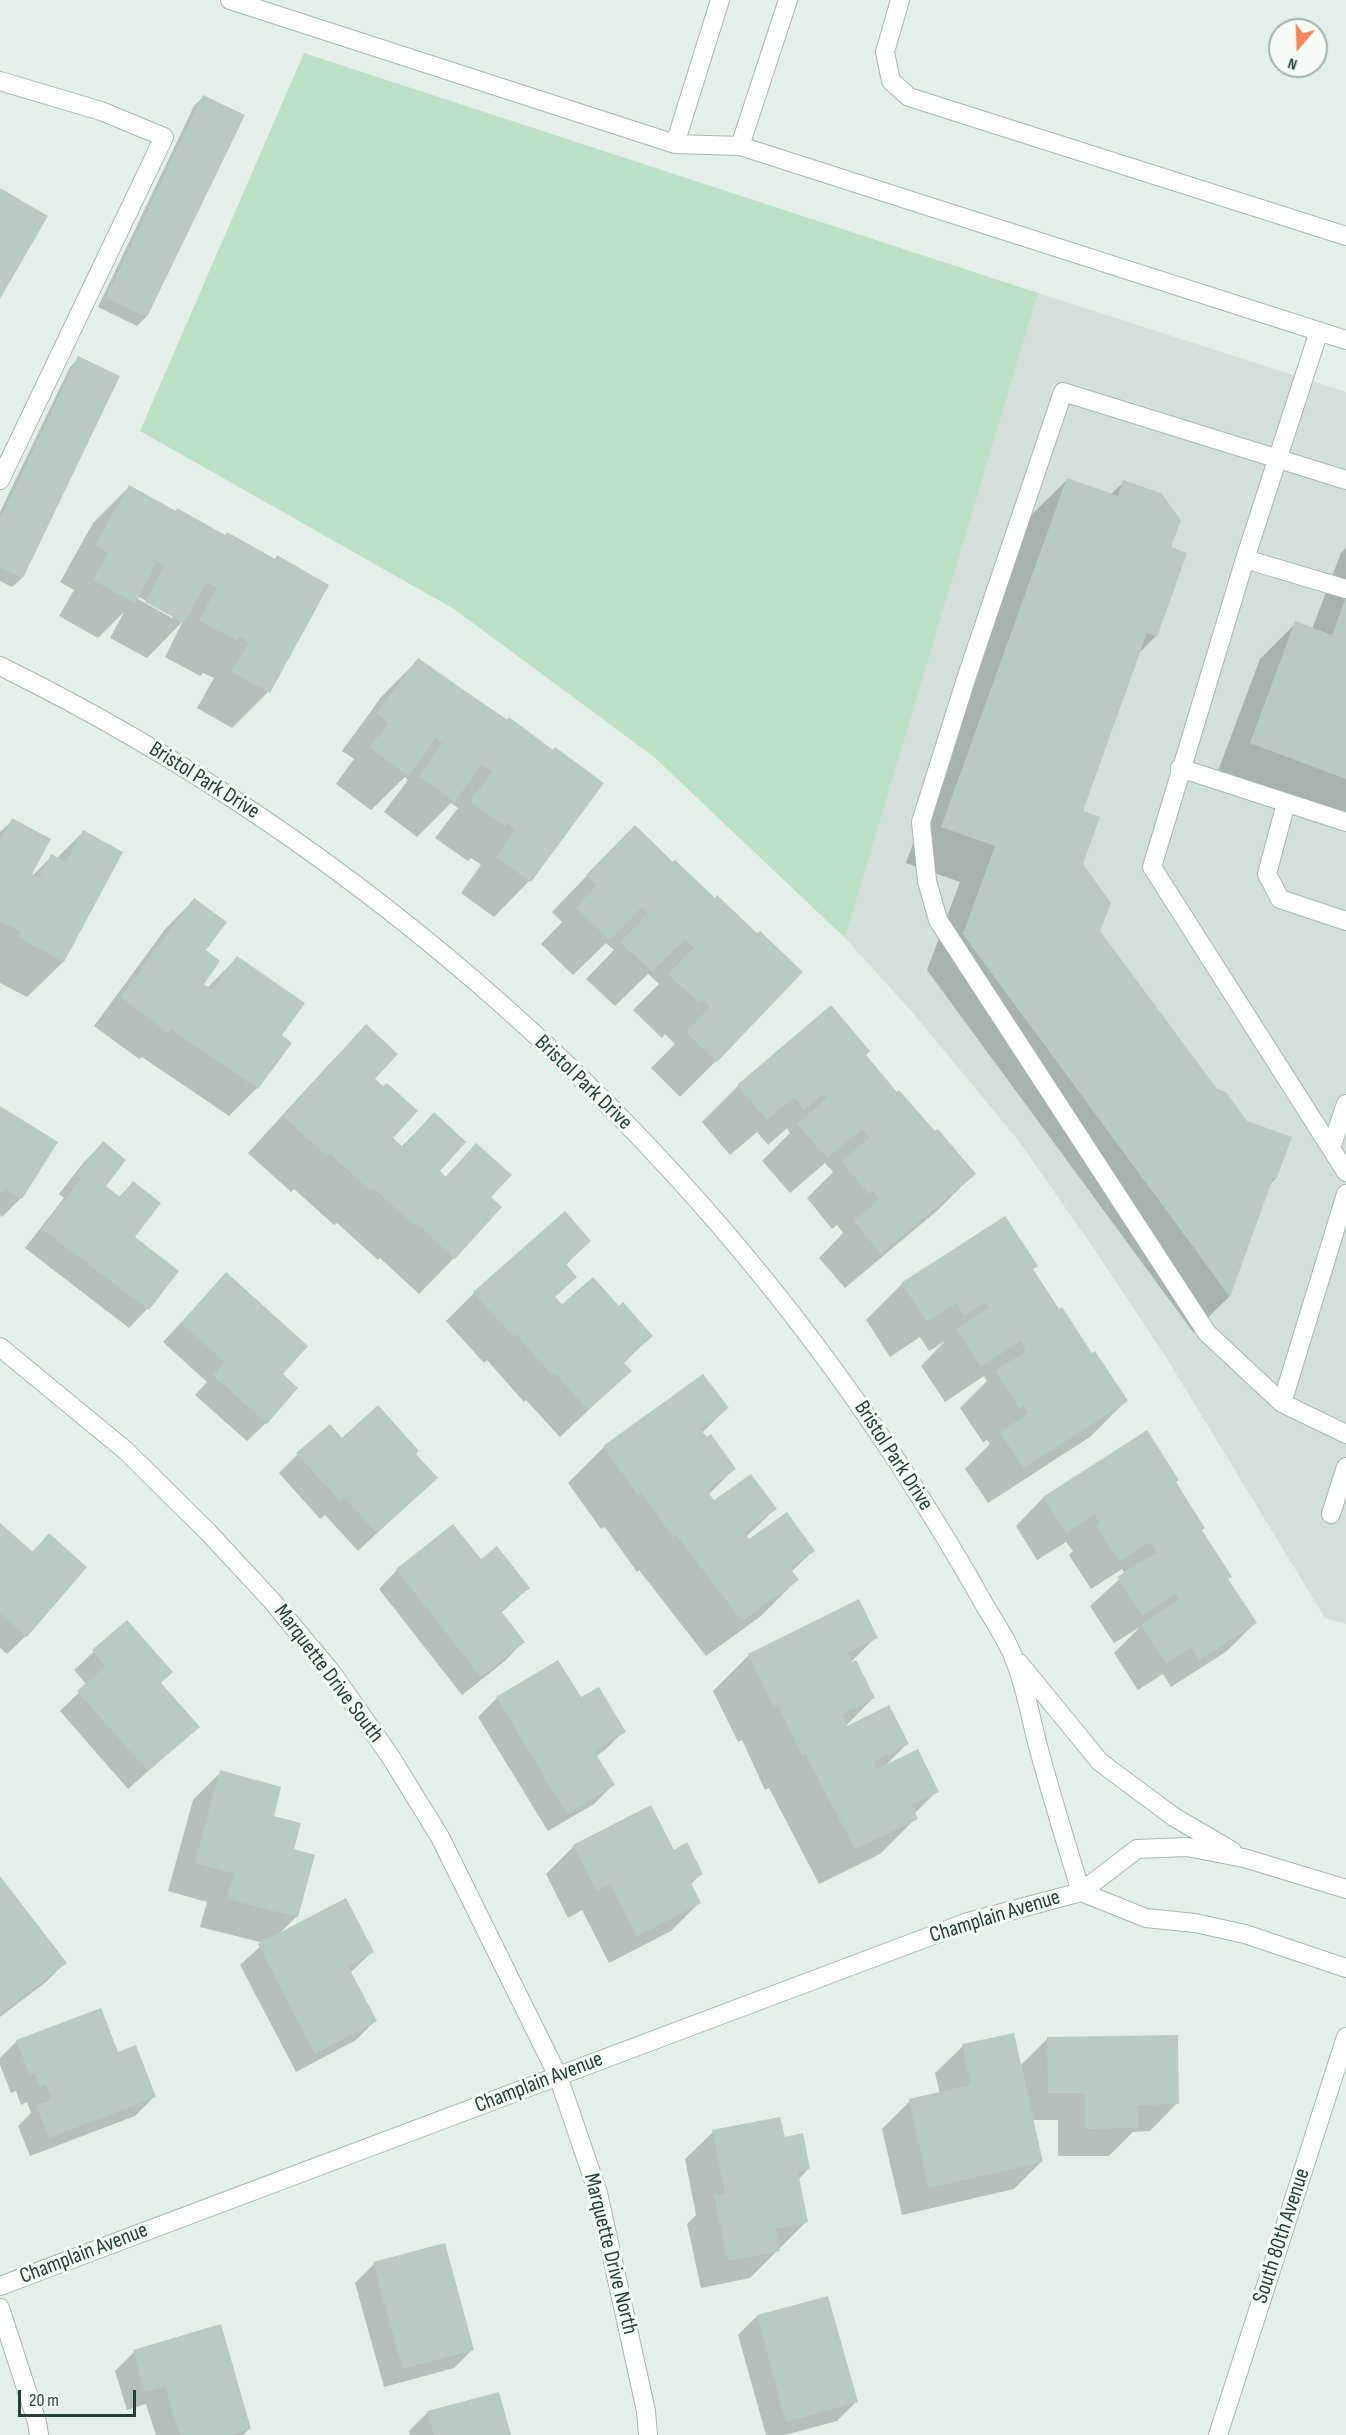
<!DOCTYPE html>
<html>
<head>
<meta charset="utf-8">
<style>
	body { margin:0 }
	#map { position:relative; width:1346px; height:2435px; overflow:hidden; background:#e4efea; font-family:"Sofia Sans Condensed",sans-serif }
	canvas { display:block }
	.north { position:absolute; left:1268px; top:18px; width:60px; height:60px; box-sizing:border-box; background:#f6fbf8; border:2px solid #a1b1ac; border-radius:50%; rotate:199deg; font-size:16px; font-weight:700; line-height:24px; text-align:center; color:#22423a }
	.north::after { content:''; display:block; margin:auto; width:21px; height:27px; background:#fb8456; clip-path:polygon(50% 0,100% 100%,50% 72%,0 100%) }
	.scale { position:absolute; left:18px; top:2390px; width:118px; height:27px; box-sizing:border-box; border:3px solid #22423a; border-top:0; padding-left:8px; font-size:18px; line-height:21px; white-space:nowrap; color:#22423a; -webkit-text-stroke:4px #f6fbf8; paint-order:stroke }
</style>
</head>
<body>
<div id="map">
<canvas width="1346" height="2435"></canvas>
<div class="north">N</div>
<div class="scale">20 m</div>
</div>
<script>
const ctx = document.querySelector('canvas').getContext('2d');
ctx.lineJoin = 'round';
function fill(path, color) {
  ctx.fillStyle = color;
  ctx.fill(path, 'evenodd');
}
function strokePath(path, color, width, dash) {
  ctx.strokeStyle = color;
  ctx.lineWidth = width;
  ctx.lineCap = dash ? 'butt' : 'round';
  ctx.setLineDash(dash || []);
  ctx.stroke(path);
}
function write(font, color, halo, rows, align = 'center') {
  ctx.font = font + ' "Sofia Sans Condensed",sans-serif';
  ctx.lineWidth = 6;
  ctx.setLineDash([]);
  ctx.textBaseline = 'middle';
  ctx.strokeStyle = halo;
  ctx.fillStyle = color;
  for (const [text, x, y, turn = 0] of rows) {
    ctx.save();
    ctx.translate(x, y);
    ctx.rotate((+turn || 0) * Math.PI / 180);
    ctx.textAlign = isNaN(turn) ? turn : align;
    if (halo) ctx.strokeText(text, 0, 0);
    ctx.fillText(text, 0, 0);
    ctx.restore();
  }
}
const built = new Path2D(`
	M1038,293L1346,392V1624L1325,1618L1169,1362L1090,1243L1018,1140L913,1013L845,938Z`);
const green = new Path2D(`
	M304,53L1038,293L845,938L654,757L454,609L140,431Z`);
const shadow = new Path2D(`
	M203,97L146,317L137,326L98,307L194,106Z
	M79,358L118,377L22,578L12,587L0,581V512L70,367Z
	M1067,480L1110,495L1124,482L1169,548L1156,636L1138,654L1081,812V865L1099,932L1275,1179L1269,1185L1229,1297L1193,1332L927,970L960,882L906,863L1031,515Z
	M129,487L225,537L268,692L232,728L197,708L214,678L203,673L200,676L165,657L183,621L147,658L110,638L124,612L98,638L59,616L74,590L60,582L93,523ZM139,597L175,616L172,618L138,599Z
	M1346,548V828L1215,779L1260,659L1296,623L1312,629L1341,553Z
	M418,660L602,783L529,881L494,917L461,893L481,865L471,858L468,861L435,838L458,808L451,803L417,837L384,812L408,780L405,777L371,810L336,784L354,759L342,751L382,696Z
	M13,820L28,880L52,856L56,859L83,832L121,852L63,962L27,997L0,983V832Z
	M599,863L673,864L715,900L716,1061L680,1097L651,1068L675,1044L665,1034L662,1038L633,1010L659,984L648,974L615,1006L586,979L614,950L606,943L573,975L541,944L562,922L552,912Z
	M194,900L204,951L202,984L207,988L237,958L280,1035L257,1088L229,1116L142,1057L139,1059L94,1026L166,928Z
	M366,1027L373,1079L391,1138L401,1147L434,1114L437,1171L444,1178L477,1145L489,1197L454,1258L419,1294L380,1258L378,1260L337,1223L334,1225L294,1189L291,1192L248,1153L331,1062Z
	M864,1055L897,1094L974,1174L938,1210L845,1288L819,1258L843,1233L837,1225L832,1229L807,1198L833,1172L825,1163L790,1193L762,1161L790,1133L787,1128L768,1145L757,1132L730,1155L702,1122L738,1086Z
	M0,1108L21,1198L2,1217L0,1215Z
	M103,1143V1186L118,1198L133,1183V1237L177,1271L147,1309L129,1328L25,1248L64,1198L59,1194L84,1162Z
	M564,1213L589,1241L565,1266L554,1298L562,1306L651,1336L623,1364L630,1371L560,1437L526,1400L524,1402L487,1360L484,1363L446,1321L474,1293Z
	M1032,1270L1059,1311L1126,1401L1090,1437L988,1503L965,1469L990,1444L987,1440L983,1442L960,1408L987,1381L984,1376L945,1402L921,1366L945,1341L929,1351L920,1337L890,1357L866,1320L902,1284Z
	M226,1274L280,1375L266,1423L247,1441L195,1395L207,1382L163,1342Z
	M703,1376L727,1408L702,1433L734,1469L708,1495L713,1503L775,1509L746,1537L749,1541L813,1551L791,1572L797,1580L761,1616L706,1656L639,1570L637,1572L605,1527L601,1529L568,1483L604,1447Z
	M1146,1432L1227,1580L1255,1623L1227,1651L1171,1687L1163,1674L1138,1690L1114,1653L1140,1627L1114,1643L1090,1606L1125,1574L1122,1569L1091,1589L1069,1555L1073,1551L1066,1542L1037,1560L1016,1526L1043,1498Z
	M342,1440L436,1478L358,1551L325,1515L320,1519L279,1473L297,1455Z
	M0,1525L31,1553L49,1535L26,1636L7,1654L0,1648Z
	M481,1561L528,1588L501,1613L523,1642L505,1661L462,1695L379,1589L397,1570Z
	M126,1622L159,1683L198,1727L128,1789L60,1711L87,1685L74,1670Z
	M876,1637L848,1665L873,1698L842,1730L907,1744L884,1767L937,1791L914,1814L916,1818L880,1854L819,1884L769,1788L765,1790L742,1740L738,1742L713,1691L749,1655Z
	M497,1698L581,1699L624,1731L605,1750L596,1756L613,1785L594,1804L548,1831L478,1717Z
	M221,1772L272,1817L292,1850L297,1916L279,1934L372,1952L350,1973L375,2021L356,2040L296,2072L240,1965L264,1943L200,1927L207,1902L168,1891L193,1800Z
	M574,1846L673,1852L702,1873L690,1885L699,1903L671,1931L609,1963L582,1910L568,1918L546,1874Z
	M0,1878L65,1963L46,1982L0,2017Z
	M1048,2038L1177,2103L1150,2131L1133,2132L1109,2156H1058V2120H1033L1042,2161L1014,2189L902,2215L882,2129L910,2101L940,2094L935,2073L963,2046L1020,2066Z
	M17,2041L117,2054L154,2097L135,2116L30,2156L18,2126L31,2113L27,2102L21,2105L16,2091L11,2093L0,2065V2058Z
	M713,2132L784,2139L808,2169L798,2180L806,2222L750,2278L701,2288L687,2224L696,2215L685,2159Z
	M374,2264L473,2349L454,2368L384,2387L355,2283Z
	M827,2297L856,2402L837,2421L785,2435H766L738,2335L757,2316Z
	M134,2352L250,2428L243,2435H156L146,2404L127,2410L115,2371Z
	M428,2412L509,2435H410L409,2431Z`);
const building = new Path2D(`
	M203,95L245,115L147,317L106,298Z
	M0,188L48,216L0,299Z
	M78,356L120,376L23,578L0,567V520Z
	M1067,478L1118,496L1123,480L1161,493L1181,520L1171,547L1187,553L1157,637L1147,633L1083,811L1100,817L1083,864L1111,903L1100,931L1217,1089L1226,1092L1247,1121L1292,1137L1276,1180L1273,1178L1230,1297L962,933L964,931L995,846L941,827Z
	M129,485L176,511L177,508L225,535L227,532L275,559L277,555L329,585L270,693L232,672L249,642L239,637L237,641L199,620L217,588L206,582L184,623L145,602L165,566L157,562L135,603L93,580L108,553L95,546Z
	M1346,597V779L1250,743L1295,621L1332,635Z
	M418,658L507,720L509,717L553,750L555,747L604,783L531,882L496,857L516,829L507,822L505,826L470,801L492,772L482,764L454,802L419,776L443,743L436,738L408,776L370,747L389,723L376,714Z
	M12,818L51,839L32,874L39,878L51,854L66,862L83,830L123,852L64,962L18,937L21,932L0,921V841Z
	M635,825L673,862L675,860L715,898L717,895L757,933L760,931L803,972L717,1062L686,1032L710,1007L702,999L699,1003L668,974L694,947L685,939L652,972L620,942L648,913L642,907L610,940L576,908L597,885L586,875Z
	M194,898L227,922L206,950L220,961L204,984L212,990L237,956L305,1003L282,1035L292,1043L258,1089L171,1029L168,1033L121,997Z
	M831,1005L870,1051L866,1055L897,1092L899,1090L935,1131L938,1129L976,1174L881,1254L854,1221L880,1199L873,1191L869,1194L841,1161L870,1138L862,1129L827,1158L797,1124L827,1098L824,1094L804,1110L794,1097L767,1120L737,1085Z
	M366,1024L398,1054L375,1079L383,1086L387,1083L418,1111L393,1138L403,1147L434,1112L466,1142L440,1171L446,1177L476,1143L512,1175L491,1197L502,1207L455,1259L416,1223L414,1225L373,1188L371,1191L330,1154L328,1157L283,1116Z
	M0,1106L58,1142L22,1199L6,1189L4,1194L0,1191Z
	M103,1141L126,1160L106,1186L120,1197L133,1181L161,1203L135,1237L179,1271L149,1310L42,1229L81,1178L76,1175Z
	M565,1211L591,1241L566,1264L577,1277L555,1297L562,1304L593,1277L619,1306L623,1302L653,1336L623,1362L632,1371L588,1410L555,1373L552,1375L516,1334L513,1336L473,1292Z
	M1005,1216L1038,1266L1033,1269L1059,1309L1062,1307L1092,1353L1095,1351L1128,1401L1024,1468L1000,1432L1029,1413L1024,1405L1020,1408L995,1371L1026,1351L1020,1341L981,1367L956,1329L989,1308L986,1302L965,1316L956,1303L927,1322L901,1283Z
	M226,1272L308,1346L283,1374L298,1388L267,1424L213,1375L225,1362L181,1323Z
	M703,1374L729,1408L700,1429L707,1437L711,1434L736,1469L706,1490L714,1500L751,1474L777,1509L744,1532L749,1539L787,1512L815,1551L790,1568L799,1580L742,1621L676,1535L673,1537L641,1492L638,1495L603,1446Z
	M378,1405L419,1451L416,1454L438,1478L377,1533L344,1497L340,1501L296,1453L330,1424L342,1438Z
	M1147,1430L1179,1480L1176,1482L1205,1528L1202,1530L1232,1577L1228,1579L1257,1623L1199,1660L1191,1647L1166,1663L1141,1624L1179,1600L1175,1594L1142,1616L1117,1577L1157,1552L1150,1542L1119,1562L1096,1526L1100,1523L1095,1515L1066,1533L1043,1497Z
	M0,1523L33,1552L49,1533L87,1567L27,1637L0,1613Z
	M453,1524L481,1559L497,1546L530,1588L501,1611L525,1642L481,1677L396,1569Z
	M859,1599L878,1638L847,1653L852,1662L856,1660L875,1698L842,1714L847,1726L889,1705L909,1744L873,1762L877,1769L918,1749L939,1792L912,1805L918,1819L855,1849L805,1753L802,1755L778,1705L774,1707L748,1654Z
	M127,1620L173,1672L161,1683L200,1727L148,1771L77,1691L106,1666L92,1650Z
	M558,1660L581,1697L599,1687L626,1732L594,1751L615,1785L567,1814L496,1697Z
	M220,1770L281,1787L274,1816L301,1823L294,1849L315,1855L298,1917L227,1899L234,1874L195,1863Z
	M651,1805L674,1850L687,1842L703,1874L690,1881L701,1903L637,1936L610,1884L597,1891L573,1845Z
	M0,1876L67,1963L0,2014Z
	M346,1898L374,1952L348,1966L377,2021L315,2054L258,1944Z
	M101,2008L118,2052L136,2045L156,2097L49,2138L36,2105L52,2100L46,2084L40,2087L35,2073L30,2075L16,2040Z
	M1014,2033L1043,2162L929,2188L909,2099L971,2085L962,2044Z
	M1178,2035L1179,2104L1138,2105V2128L1085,2129V2093H1048L1047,2037Z
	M780,2117L785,2137L803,2133L810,2169L798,2172L808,2222L775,2229L780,2251L728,2261L714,2195L725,2193L712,2130Z
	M445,2243L474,2350L403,2369L373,2262Z
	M828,2296L858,2402L786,2422L757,2315Z
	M221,2324L251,2429L230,2435H180L165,2386L145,2392L133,2350Z
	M499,2392L511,2435H434L427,2411Z`);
const lane = new Path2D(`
	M230,0L675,144L740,146L1346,340
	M900,0L885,52L891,81L909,97L1346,236
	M675,144L720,0
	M740,146L788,0
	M1319,331L1245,559L1152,867L1346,1172
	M1245,559L1346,589
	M1180,768L1346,822
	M1286,803L1267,874L1280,899L1346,921
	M1331,1148L1346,1104
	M1346,1194L1282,1403L1346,1434
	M1282,1403L1207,1333L938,920L927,881L921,822L967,676L1063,392L1346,480
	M1331,1514L1346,1467`);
const street = new Path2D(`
	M0,81L101,111L164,137L0,480
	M0,666C364,845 679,1127 901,1467C930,1512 958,1557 984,1604C994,1621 1006,1638 1013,1656C1025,1683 1030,1716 1038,1746C1051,1795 1066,1843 1081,1892
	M0,1347L125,1450L208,1532L272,1601L332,1673L390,1756L440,1837L558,2076L598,2193L646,2411L648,2435
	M1019,1663L1100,1762L1174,1817L1232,1851
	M1081,1892L1146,1918L1195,1923L1245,1934L1346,1968
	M0,2286L968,1922L1081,1892L1137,1849L1187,1847L1244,1858L1346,1889
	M0,2308L37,2422L39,2435`);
const secondary = new Path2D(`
	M1218,2435L1346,2037`);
const streetNames = [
	["Bristol Park Drive",204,781,32],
	["Bristol Park Drive",583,1083,44],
	["Bristol Park Drive",893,1456,57],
	["Marquette Drive South",328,1674,53],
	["Champlain Avenue",995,1917,-17],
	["Champlain Avenue",539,2083,-21],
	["South 80th Avenue",1282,2236,-72],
	["Champlain Avenue",84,2254,-21],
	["Marquette Drive North",610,2254,76]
];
fill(built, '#d2dfda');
fill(green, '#bce1c7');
fill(shadow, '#0003');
fill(building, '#b9cac4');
strokePath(lane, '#a6b8b2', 20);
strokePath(street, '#a6b8b2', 20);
strokePath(secondary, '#a2bbb3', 20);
strokePath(lane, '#fff', 18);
strokePath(street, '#fff', 18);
strokePath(secondary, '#fff', 18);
write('22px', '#22423a', '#f6fbf8', streetNames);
</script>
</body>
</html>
